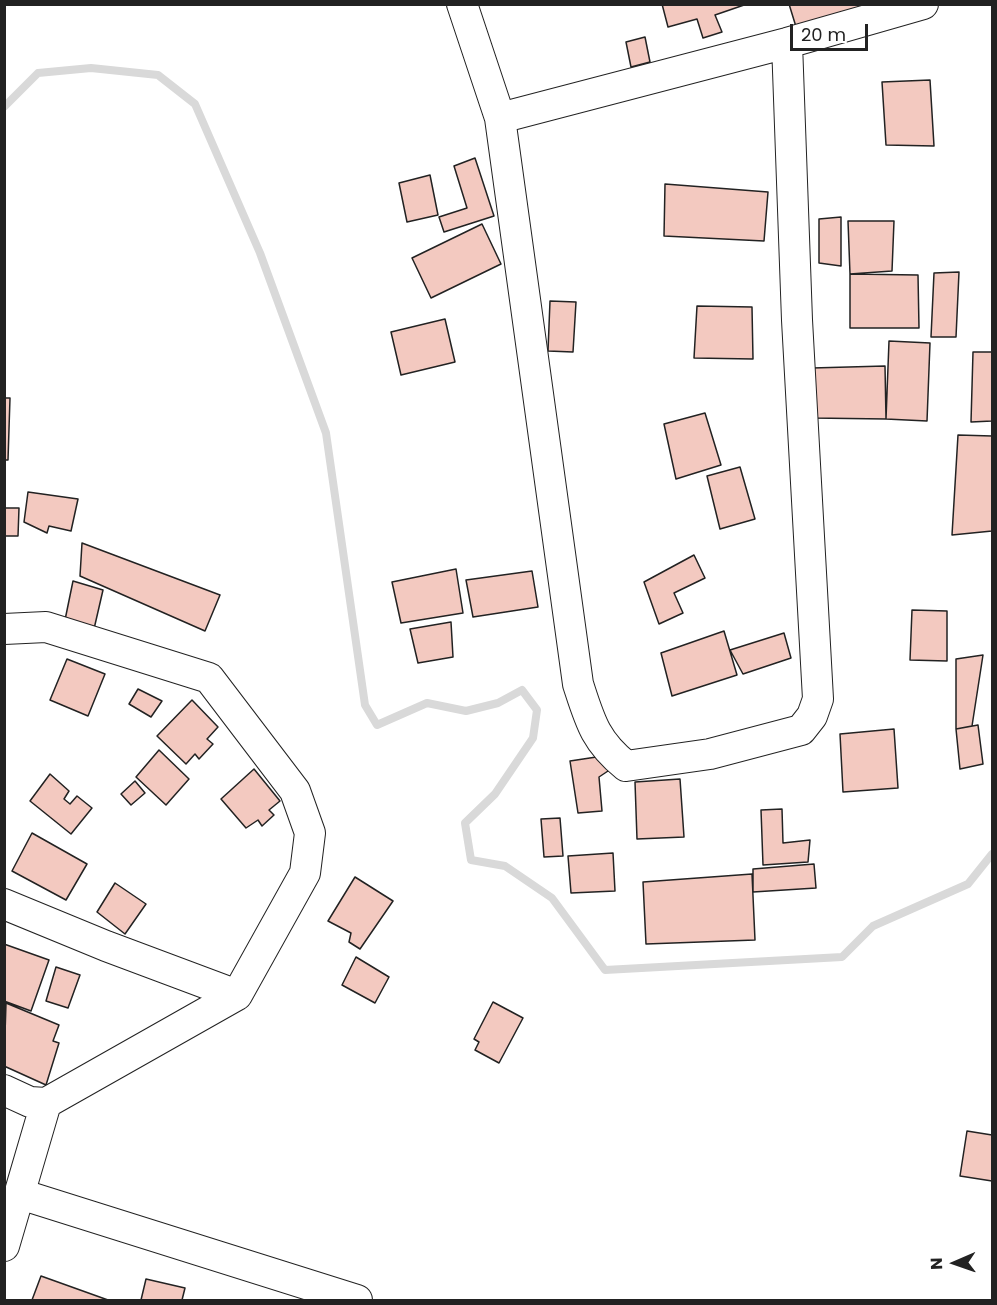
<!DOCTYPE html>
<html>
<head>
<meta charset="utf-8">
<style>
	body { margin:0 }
	#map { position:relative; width:997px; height:1305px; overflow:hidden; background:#fff; font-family:Poppins,sans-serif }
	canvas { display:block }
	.frame { position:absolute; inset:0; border:6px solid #222; pointer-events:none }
	.north { position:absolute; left:925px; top:1233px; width:60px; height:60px; -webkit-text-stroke:4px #fff; paint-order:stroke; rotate:268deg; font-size:16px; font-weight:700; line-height:24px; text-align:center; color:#222 }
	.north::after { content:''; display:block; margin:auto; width:21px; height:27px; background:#222; clip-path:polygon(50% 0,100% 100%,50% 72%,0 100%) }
	.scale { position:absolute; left:790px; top:24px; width:78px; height:27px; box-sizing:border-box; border:3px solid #222; border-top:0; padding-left:8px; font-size:18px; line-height:21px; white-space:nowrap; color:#222; -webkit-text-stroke:4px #fff; paint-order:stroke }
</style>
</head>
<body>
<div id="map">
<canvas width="997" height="1305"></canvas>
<div class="frame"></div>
<div class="north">N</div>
<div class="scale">20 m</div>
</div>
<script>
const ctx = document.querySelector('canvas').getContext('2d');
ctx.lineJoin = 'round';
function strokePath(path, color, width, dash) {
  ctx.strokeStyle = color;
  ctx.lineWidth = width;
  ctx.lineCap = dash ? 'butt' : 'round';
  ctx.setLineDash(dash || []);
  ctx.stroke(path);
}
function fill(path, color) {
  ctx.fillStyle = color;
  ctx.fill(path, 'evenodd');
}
const stream = new Path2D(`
	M4,107L38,73L91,68L158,75L195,104L260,253L326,433L365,705L377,725L427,703L466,711L498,703L522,690L537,710L533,738L495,794L465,823L471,860L505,866L552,898L605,970L842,957L873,926L968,884L992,854`);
const building = new Path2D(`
	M662,4H747L715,15L722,32L703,38L697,19L668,27Z
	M789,4H878L797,30Z
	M645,37L650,62L631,67L626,42Z
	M930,80L934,146L886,145L882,82Z
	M475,158L494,216L444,232L439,217L467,208L454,166Z
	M430,175L438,215L407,222L399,183Z
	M665,184L768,192L764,241L664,236Z
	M841,217V266L819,263V219Z
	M848,221H894L892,271L850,274Z
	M482,224L501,264L431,298L412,258Z
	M959,272L956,337H931L934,273Z
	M850,274L918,275L919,328H850Z
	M550,301L576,302L573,352L548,351Z
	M697,306L752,307L753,359L694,358Z
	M445,319L455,362L401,375L391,332Z
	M889,341L930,343L927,421L886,419Z
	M973,352H992V421L971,422Z
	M885,366L886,419L812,418V368Z
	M4,398H10L8,460H4Z
	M705,413L721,465L676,479L664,424Z
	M958,435L992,436V531L952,535Z
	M740,467L755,519L720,529L707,476Z
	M28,492L78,499L71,531L49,526L47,533L24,522Z
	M4,508H19L18,536H4Z
	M82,543L220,595L205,631L80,576Z
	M694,555L705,578L674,593L683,613L659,624L644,582Z
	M456,569L463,613L401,623L392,582Z
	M532,571L538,607L473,617L466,580Z
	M73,581L103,590L94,629L65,620Z
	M912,610L947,611V661L910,660Z
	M451,622L453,657L418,663L410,629Z
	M724,631L737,675L672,696L661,653Z
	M784,633L791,658L743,674L730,650Z
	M983,655L972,726L956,729V659Z
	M67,659L105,674L88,716L50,700Z
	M138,689L162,701L151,717L129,704Z
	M192,700L218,727L207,739L213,744L199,759L195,754L186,764L157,736Z
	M978,725L983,764L960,769L956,729Z
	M894,729L898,788L843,792L840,734Z
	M159,750L189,779L166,805L136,777Z
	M603,756L608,771L599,777L602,811L578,813L570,761Z
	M254,769L280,801L269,810L274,815L262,826L258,820L246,828L221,799Z
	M50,774L69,791L64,799L70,804L77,796L92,808L71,834L30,801Z
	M680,779L684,837L637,839L635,782Z
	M135,781L145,793L131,805L121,794Z
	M782,809L783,843L810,840L808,862L763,865L761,810Z
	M560,818L563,856L544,857L541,819Z
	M32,833L87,864L66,900L12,871Z
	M613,853L615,891L571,893L568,856Z
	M814,864L816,888L753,892V869Z
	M752,874L755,940L646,944L643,882Z
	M355,877L393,901L360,949L349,942L351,933L328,921Z
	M115,883L146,904L125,934L97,912Z
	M4,944L49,960L31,1011L4,1001Z
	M356,957L389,977L375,1003L342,985Z
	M56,967L80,975L68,1008L46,1001Z
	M493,1002L523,1018L499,1063L475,1050L479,1042L474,1039Z
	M6,1003L59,1025L53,1041L59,1043L46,1085L4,1066Z
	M967,1131L992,1135V1181L960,1176Z
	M41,1276L108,1300H32Z
	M146,1279L185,1288L182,1300H141Z`);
const minor = new Path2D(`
	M462,4L500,118L578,684C590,721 595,741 626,766L710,754L801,730L812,716L818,699L797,320L787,43
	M500,118L787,43L923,4
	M4,629L46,627L209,678L295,791L310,833L305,873L237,995L46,1103L30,1102L4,1090
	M4,904L106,946L237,995
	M20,1194L357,1300
	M4,1246L46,1103`);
strokePath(stream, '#d9d9d9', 8);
fill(building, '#f3c9c0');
strokePath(building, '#222', 1.5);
strokePath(minor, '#222', 32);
strokePath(minor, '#fff', 30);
</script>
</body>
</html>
